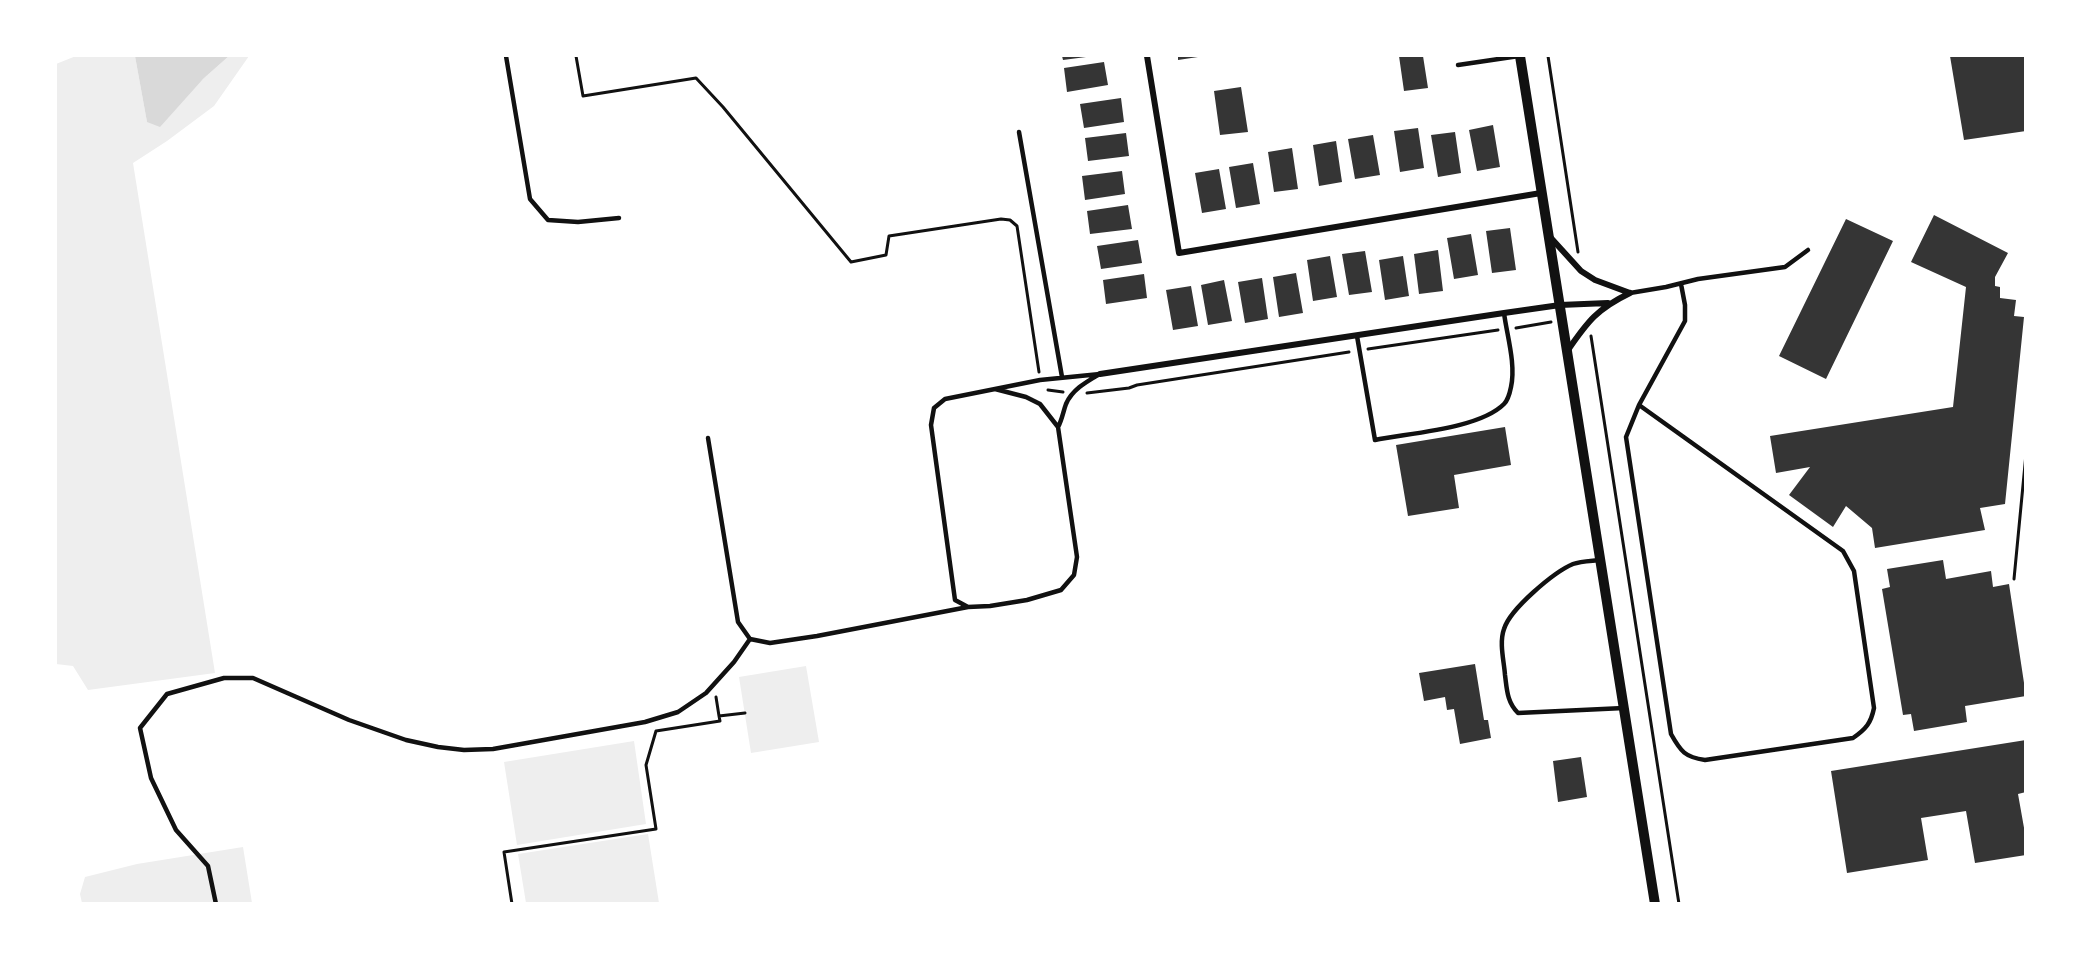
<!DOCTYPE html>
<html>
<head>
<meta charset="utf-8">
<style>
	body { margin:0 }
	#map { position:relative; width:2081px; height:959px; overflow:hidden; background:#fff; font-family:Roboto,sans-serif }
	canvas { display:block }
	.frame { position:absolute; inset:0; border:57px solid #fff; pointer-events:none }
</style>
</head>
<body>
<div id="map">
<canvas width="2081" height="959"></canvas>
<div class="frame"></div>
</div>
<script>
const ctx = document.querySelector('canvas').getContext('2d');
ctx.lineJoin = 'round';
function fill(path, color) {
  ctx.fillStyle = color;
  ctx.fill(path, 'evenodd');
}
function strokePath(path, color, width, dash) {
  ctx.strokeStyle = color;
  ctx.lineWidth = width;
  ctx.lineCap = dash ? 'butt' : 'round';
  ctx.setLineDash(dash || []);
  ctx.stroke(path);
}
const green = new Path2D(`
	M76,56H135L147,122L203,79L229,56H249L214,106L167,141L133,163L215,673L88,690L73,666L56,664V64Z
	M806,666L819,742L751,753L739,677Z
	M634,741L646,824L517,845L504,762Z
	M648,834L659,903H526L518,854Z
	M243,847L252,903H82L80,894L85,877L137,864Z`);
const water = new Path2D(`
	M135,56H229L203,79L160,127L147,122Z`);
const building = new Path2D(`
	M1062,56H1085L1086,57L1063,60Z
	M1178,56H1198V57L1178,60Z
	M1399,56H1423L1428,88L1404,91Z
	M1950,56H2026V131L1964,140Z
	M1104,62L1108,85L1067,92L1064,68Z
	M1241,87L1248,132L1220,135L1214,91Z
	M1121,98L1124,122L1084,128L1080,104Z
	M1493,125L1500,167L1477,171L1469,130Z
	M1418,128L1424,168L1400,172L1394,131Z
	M1455,132L1461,173L1438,177L1431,135Z
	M1126,133L1129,156L1088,161L1085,138Z
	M1373,135L1380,175L1355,179L1348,139Z
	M1336,141L1342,182L1319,186L1313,145Z
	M1292,148L1298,189L1274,192L1268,152Z
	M1253,163L1260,204L1236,208L1229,167Z
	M1219,169L1226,209L1202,213L1195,173Z
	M1122,171L1125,194L1085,200L1082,176Z
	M1128,205L1132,229L1090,234L1087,211Z
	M1934,215L2008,253L1995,277V286L2000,287V298L2016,300L2014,316L2024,317L2005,504L1980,508L1985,530L1875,548L1872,528L1846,506L1833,527L1789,495L1810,467L1776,473L1770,436L1953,407L1966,287L1911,262Z
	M1846,219L1893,241L1826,379L1779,356Z
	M1510,228L1516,270L1492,273L1486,231Z
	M1471,234L1478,275L1454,279L1447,238Z
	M1138,240L1142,263L1101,269L1097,246Z
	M1438,250L1443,291L1419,294L1414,254Z
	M1365,251L1372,292L1349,295L1342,254Z
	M1330,256L1337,297L1313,301L1307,260Z
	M1403,256L1409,296L1385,300L1379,260Z
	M1296,273L1303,313L1279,317L1273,277Z
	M1144,274L1147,298L1106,304L1103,280Z
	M1262,278L1268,319L1245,323L1238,282Z
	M1224,280L1232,321L1208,325L1201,285Z
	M1191,286L1198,326L1173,330L1166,290Z
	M1505,427L1511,465L1454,475L1459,508L1408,516L1396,445Z
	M1943,560L1946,579L1991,571L1993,587L2009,584L2026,696L1965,706L1967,722L1914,731L1911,714L1903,715L1882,589L1890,587L1887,569Z
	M1475,664L1484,720H1488L1491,738L1460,744L1454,709L1447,710L1445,697L1424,701L1419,673Z
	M2026,740V792L2018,794L2026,839V855L1975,863L1966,811L1921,818L1928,860L1847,873L1831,771Z
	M1581,757L1587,797L1558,802L1553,761Z`);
const path = new Path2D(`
	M576,56L583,96L696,78L723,107L851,262L886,255L889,236L1001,219L1010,220L1017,226L1039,372
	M1548,56L1578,252
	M1516,328L1551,322
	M1591,336L1679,904
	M1368,349L1498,330
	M1048,390L1063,392
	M1087,393L1129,388L1137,385L1349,352
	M2014,579L2026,454
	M716,697L719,716
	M512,904L504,852L656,829L646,765L656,731L720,721L719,716L745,713`);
const service = new Path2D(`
	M506,56L530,199L548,220L578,222L619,218
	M1458,65L1519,56
	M1019,132L1062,377
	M1630,293L1666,287L1698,279L1785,267L1808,250
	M1357,336L1375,440C1409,433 1479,429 1504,404C1508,400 1510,392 1511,387C1516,364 1507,336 1504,313
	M995,389L1026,397L1040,404L1058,427L1077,557L1074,575L1061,590L1027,600L990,606L968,607L955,600L931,425L934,408L945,399L1040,380L1100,374
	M1639,405L1843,551L1854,571L1874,708C1871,723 1866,729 1853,738L1705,760C1685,757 1681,752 1671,734L1626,437L1639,405L1685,321V305L1681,284
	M1058,427C1062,420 1063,412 1066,404C1072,390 1086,382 1098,375
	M708,438L738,622L750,639L770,643L817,636L968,607
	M1600,560C1592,561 1581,561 1573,564C1554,572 1510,609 1504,629C1499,643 1504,661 1505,675C1507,690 1507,702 1518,713L1624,708
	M216,904L208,866L176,830L151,778L140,728L167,694L224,678H253L349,720L406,740L438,747L464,750L493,749L645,722L678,712L706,693L734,662L750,639`);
const minor = new Path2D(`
	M1147,56L1179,253L1541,193
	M1551,238L1581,271L1595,280L1630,293
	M1568,350C1588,321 1597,309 1630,293
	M1100,374L1504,313L1560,305L1608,303`);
const tertiary = new Path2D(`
	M1520,56L1655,904`);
fill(green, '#eee');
fill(water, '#d9d9d9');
fill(building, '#353535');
strokePath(path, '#111', 3);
strokePath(service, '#111', 4.5);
strokePath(minor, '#111', 6);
strokePath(tertiary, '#111', 10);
</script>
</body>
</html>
